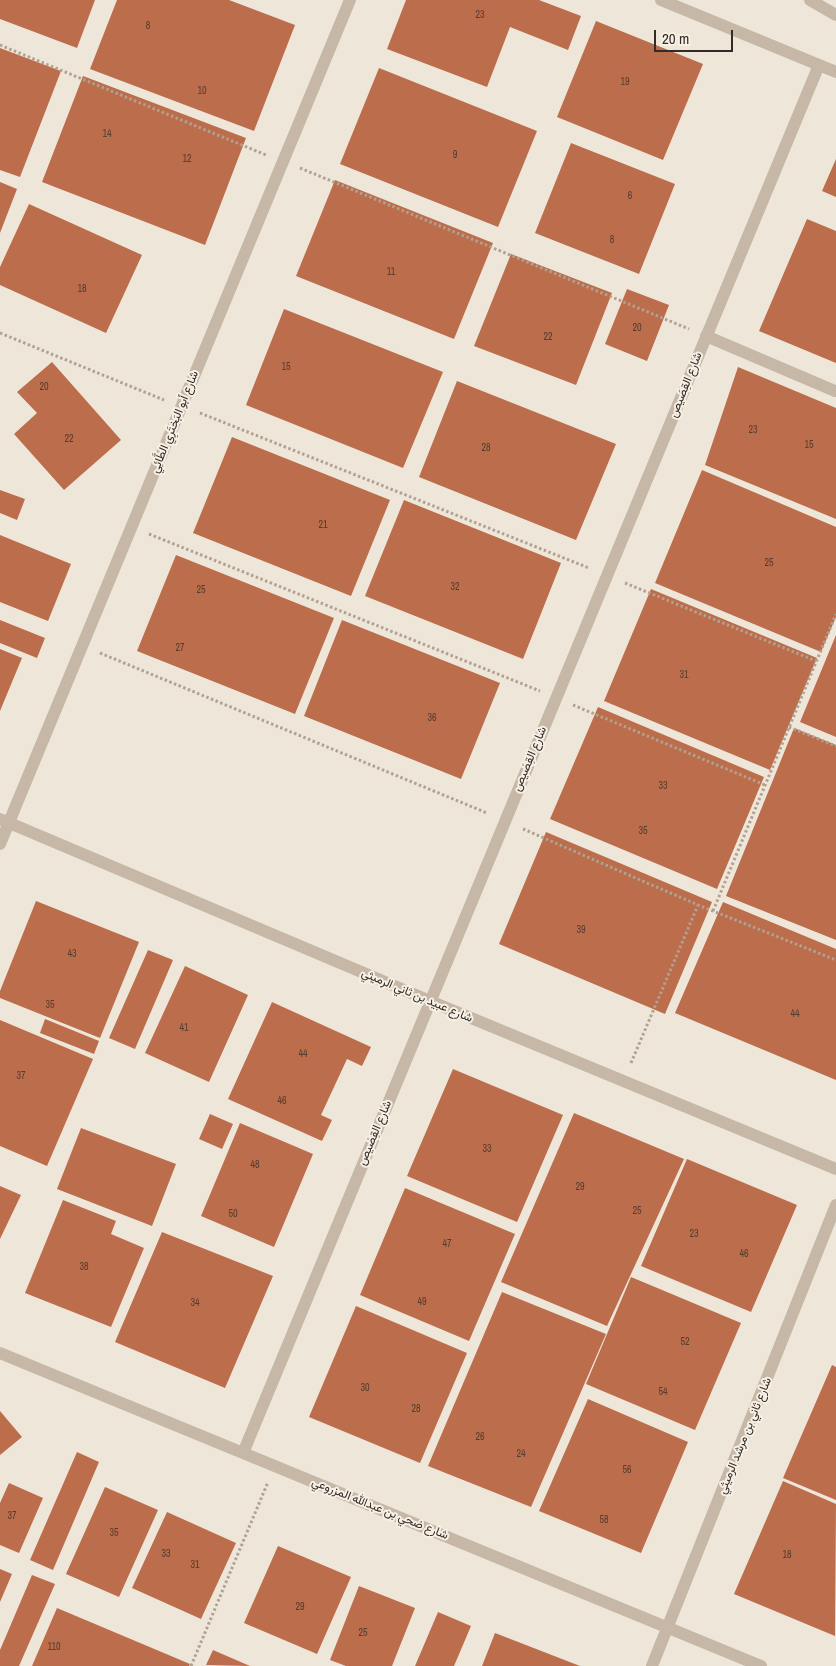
<!DOCTYPE html>
<html>
<head>
<meta charset="utf-8">
<style>
	body { margin:0 }
	#map { position:relative; width:836px; height:1666px; overflow:hidden; background:#efe6da; font-family:"Archivo Narrow",sans-serif }
	canvas { display:block }
	.scale { position:absolute; left:654px; top:30px; width:79px; height:22px; box-sizing:border-box; border:2px solid #332b27; border-top:0; padding-left:6px; font-size:15px; line-height:18px; white-space:nowrap; color:#332b27; -webkit-text-stroke:4px #f7f0e5; paint-order:stroke }
</style>
</head>
<body>
<div id="map">
<canvas width="836" height="1666"></canvas>
<div class="scale">20 m</div>
</div>
<script>
const ctx = document.querySelector('canvas').getContext('2d');
ctx.lineJoin = 'round';
function fill(path, color) {
  ctx.fillStyle = color;
  ctx.fill(path, 'evenodd');
}
function strokePath(path, color, width, dash) {
  ctx.strokeStyle = color;
  ctx.lineWidth = width;
  ctx.lineCap = dash ? 'butt' : 'round';
  ctx.setLineDash(dash || []);
  ctx.stroke(path);
}
function write(font, color, halo, rows, align = 'center') {
  ctx.font = font + ' "Archivo Narrow",Vazirmatn,sans-serif';
  ctx.lineWidth = 4;
  ctx.setLineDash([]);
  ctx.textBaseline = 'middle';
  ctx.strokeStyle = halo;
  ctx.fillStyle = color;
  for (const [text, x, y, turn = 0] of rows) {
    ctx.save();
    ctx.translate(x, y);
    ctx.rotate((+turn || 0) * Math.PI / 180);
    ctx.textAlign = isNaN(turn) ? turn : align;
    if (halo) ctx.strokeText(text, 0, 0);
    ctx.fillText(text, 0, 0);
    ctx.restore();
  }
}
const building = new Path2D(`
	M0,0H95L77,48L0,19Z
	M117,0H229L295,25L254,131L90,69Z
	M406,0H539L581,16L568,50L510,27L487,87L387,49Z
	M596,21L703,64L663,160L557,117Z
	M0,48L61,71L20,177L0,170Z
	M379,68L537,131L498,227L340,164Z
	M83,76L246,138L205,245L42,182Z
	M571,143L675,184L639,274L535,233Z
	M836,159V197L822,191Z
	M335,180L493,243L454,339L296,276Z
	M0,182L17,189L0,233Z
	M29,204L142,255L106,333L0,285V267Z
	M807,219L836,231V363L759,331Z
	M511,254L612,293L576,385L474,346Z
	M627,289L669,305L647,361L605,344Z
	M284,309L443,372L403,468L246,405Z
	M52,362L121,440L64,490L14,434L37,413L17,392Z
	M738,367L836,408V519L705,465Z
	M457,381L616,444L576,540L419,477Z
	M232,437L390,500L351,596L193,533Z
	M702,470L836,527V617L821,652L655,583Z
	M0,490L25,499L17,520L0,513Z
	M404,500L561,563L523,659L365,596Z
	M0,535L71,564L48,621L0,602Z
	M176,555L334,618L295,714L137,651Z
	M651,589L817,658L770,770L604,701Z
	M0,620L45,638L37,658L0,643Z
	M342,620L500,683L461,779L304,716Z
	M836,635V737L800,722Z
	M0,649L22,658L0,711Z
	M598,707L764,777L717,889L550,819Z
	M794,728L836,745V940L726,896Z
	M546,832L712,902L665,1014L499,944Z
	M36,901L139,942L100,1038L0,998V991Z
	M723,902L836,949V1080L675,1013Z
	M148,950L173,960L135,1049L109,1038Z
	M185,966L248,995L209,1082L145,1053Z
	M272,1002L371,1047L362,1066L347,1059L321,1115L332,1120L322,1141L228,1099Z
	M45,1019L99,1041L94,1054L40,1033Z
	M0,1020L93,1059L47,1166L0,1146Z
	M453,1069L563,1115L517,1222L407,1176Z
	M574,1113L684,1159L607,1326L501,1282Z
	M210,1114L233,1124L222,1149L199,1139Z
	M240,1123L313,1154L274,1247L201,1216Z
	M81,1128L176,1164L152,1226L57,1189Z
	M687,1159L797,1205L751,1312L641,1266Z
	M0,1186L21,1195L0,1239Z
	M405,1188L515,1234L469,1341L360,1295Z
	M63,1200L116,1221L111,1234L144,1248L111,1327L25,1293Z
	M162,1232L273,1276L225,1388L115,1342Z
	M631,1277L741,1323L695,1430L586,1384Z
	M502,1292L606,1334L531,1507L428,1466Z
	M356,1306L467,1353L420,1463L309,1417Z
	M832,1365L836,1367V1500L783,1478Z
	M588,1399L688,1442L641,1553L539,1511Z
	M0,1411L22,1437L0,1455Z
	M77,1452L99,1462L53,1570L30,1560Z
	M783,1481L836,1504L835,1636L734,1594Z
	M9,1483L43,1498L19,1553L0,1545V1503Z
	M105,1487L158,1510L119,1597L66,1574Z
	M167,1512L236,1543L201,1619L132,1588Z
	M278,1546L351,1577L317,1654L244,1623Z
	M0,1569L12,1574L0,1602Z
	M32,1575L55,1584L19,1666H0V1650Z
	M359,1586L415,1608L392,1666H346L330,1660Z
	M57,1608L190,1664L189,1666H32Z
	M438,1612L471,1626L454,1666H415Z
	M495,1633L580,1666H482Z
	M213,1650L250,1666L206,1665Z`);
const path = new Path2D(`
	M0,45L266,155
	M300,168L689,329
	M0,333L164,400
	M200,413L589,568
	M149,534L540,691
	M625,583L816,661
	M100,653L487,813
	M573,705L765,785
	M789,727L836,746
	M523,829L698,905L836,960
	M713,911L836,614
	M631,1063L698,905
	M191,1666L268,1482`);
const lane = new Path2D(`
	M706,336L835,391`);
const street = new Path2D(`
	M661,0L836,72
	M810,0L836,15
	M0,819L430,1001L836,1169
	M0,844L350,0
	M0,1353L761,1666
	M243,1453L819,65
	M652,1666L836,1205`);
const numberNames = [
	["23",480,15],
	["8",148,26],
	["19",625,82],
	["10",202,91],
	["14",107,134],
	["9",455,155],
	["12",187,159],
	["6",630,196],
	["8",612,240],
	["11",391,272],
	["18",82,289],
	["20",637,328],
	["22",548,337],
	["15",286,367],
	["20",44,387],
	["23",753,430],
	["22",69,439],
	["15",809,445],
	["28",486,448],
	["21",323,525],
	["25",769,563],
	["32",455,587],
	["25",201,590],
	["27",180,648],
	["31",684,675],
	["36",432,718],
	["33",663,786],
	["35",643,831],
	["39",581,930],
	["43",72,954],
	["35",50,1005],
	["44",795,1014],
	["41",184,1028],
	["44",303,1054],
	["37",21,1076],
	["46",282,1101],
	["33",487,1149],
	["48",255,1165],
	["29",580,1187],
	["25",637,1211],
	["50",233,1214],
	["23",694,1234],
	["47",447,1244],
	["46",744,1254],
	["38",84,1267],
	["49",422,1302],
	["34",195,1303],
	["52",685,1342],
	["30",365,1388],
	["54",663,1392],
	["28",416,1409],
	["26",480,1437],
	["24",521,1454],
	["56",627,1470],
	["37",12,1516],
	["58",604,1520],
	["35",114,1533],
	["33",166,1554],
	["18",787,1555],
	["31",195,1565],
	["29",300,1607],
	["25",363,1633],
	["110",54,1647]
];
const streetNames = [
	["شارع القِصَيص",686,385,-68],
	["شارع أبو البَختَرِي الطَّائِي",175,422,-68],
	["شارع القِصَيص",530,759,-67],
	["شارع عبيد بن ثاني الرميثي",417,996,23],
	["شارع القِصَيص",375,1133,-67],
	["شارع ثاني بن مرشد الرميثي",745,1436,-68],
	["شارع ضحي بن عبدالله المزروعي",380,1509,22]
];
fill(building, '#bc6d4b');
strokePath(path, '#b1a191', 3, [2.5, 2.5]);
strokePath(lane, '#c6b7a7', 12);
strokePath(street, '#c6b7a7', 12);
write('10px', '#553c30', null, numberNames);
write('12px', '#332b27', '#f7f0e5', streetNames);
</script>
</body>
</html>
